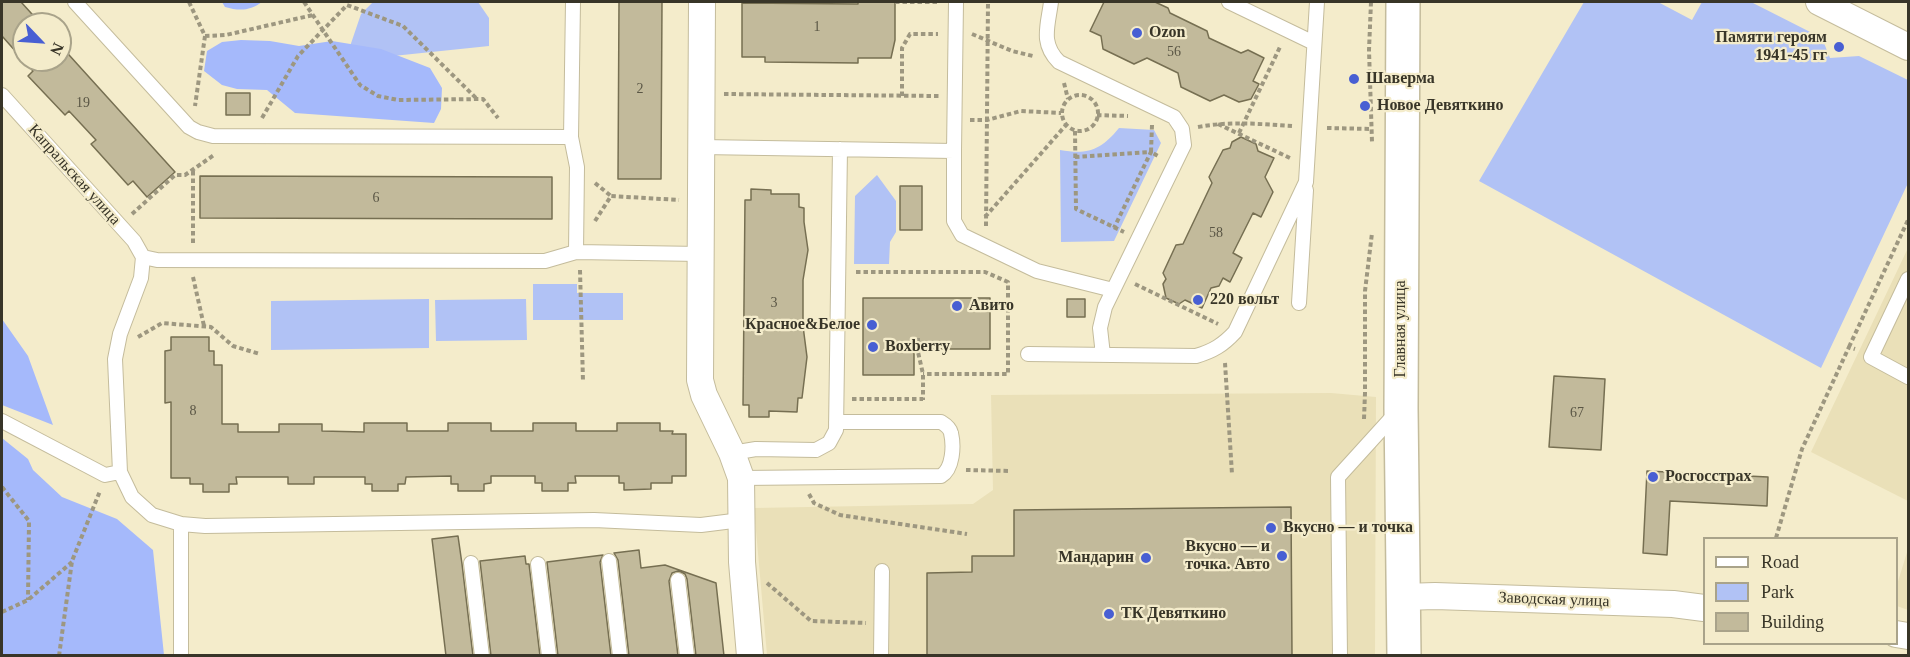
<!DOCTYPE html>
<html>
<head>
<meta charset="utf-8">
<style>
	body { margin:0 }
	#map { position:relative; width:1910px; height:657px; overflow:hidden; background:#f4eccb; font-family:"Times New Roman",serif }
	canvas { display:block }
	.frame { position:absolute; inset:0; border:3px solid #383528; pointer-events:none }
	.legend { position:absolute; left:1703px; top:537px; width:195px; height:108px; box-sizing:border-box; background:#f4eccb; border:2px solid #a9a38a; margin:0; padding:8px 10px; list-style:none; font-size:18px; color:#383528 }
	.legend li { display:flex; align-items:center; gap:12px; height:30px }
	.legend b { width:30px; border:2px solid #a9a38a }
	.north { position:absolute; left:12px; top:12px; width:60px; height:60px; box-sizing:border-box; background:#f4eccb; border:2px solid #a9a38a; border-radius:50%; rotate:115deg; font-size:16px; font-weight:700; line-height:24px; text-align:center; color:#383528 }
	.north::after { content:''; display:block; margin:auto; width:21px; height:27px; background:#485fd3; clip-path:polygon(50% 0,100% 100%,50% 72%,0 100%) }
</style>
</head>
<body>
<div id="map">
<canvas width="1910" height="657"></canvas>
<div class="frame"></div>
<ul class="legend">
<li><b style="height:8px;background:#fff"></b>Road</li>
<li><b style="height:16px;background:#b1c2f5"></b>Park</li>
<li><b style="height:16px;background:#c2ba9b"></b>Building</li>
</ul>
<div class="north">N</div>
</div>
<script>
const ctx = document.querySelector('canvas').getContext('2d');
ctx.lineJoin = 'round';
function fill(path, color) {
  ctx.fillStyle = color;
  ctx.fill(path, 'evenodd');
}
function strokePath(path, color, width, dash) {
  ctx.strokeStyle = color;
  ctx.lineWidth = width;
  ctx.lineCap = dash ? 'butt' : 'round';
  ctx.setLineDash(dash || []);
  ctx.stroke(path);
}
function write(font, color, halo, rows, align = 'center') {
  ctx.font = font + ' "Times New Roman",serif';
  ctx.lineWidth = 4.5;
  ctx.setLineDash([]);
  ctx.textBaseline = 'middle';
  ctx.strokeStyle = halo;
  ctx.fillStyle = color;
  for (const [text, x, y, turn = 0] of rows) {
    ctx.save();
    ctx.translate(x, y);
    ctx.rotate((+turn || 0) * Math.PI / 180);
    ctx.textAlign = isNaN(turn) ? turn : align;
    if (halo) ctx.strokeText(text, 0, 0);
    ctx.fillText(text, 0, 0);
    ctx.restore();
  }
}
const built = new Path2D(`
	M1908,248V501L1811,452Z
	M1331,393L1376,397L1375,655H767L754,508L973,504L993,490L991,395Z
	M1908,549V610L1897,606L1896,588Z`);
const green = new Path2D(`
	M373,2H478L489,18V46L345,61L361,14Z
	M1584,2H1658L1692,20L1702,2H1751L1822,38L1830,58L1859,56L1908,80V183L1821,368L1479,181Z
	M1119,128L1154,130L1161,143L1114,241L1061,242L1060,150C1088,155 1101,150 1119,128Z
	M877,175L896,201V232L890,242L889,264H854L855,196Z
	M533,284H577V293H623V320H533Z
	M429,299V348L271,350V301Z
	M526,299L527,340L436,341L435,300Z`);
const forest = new Path2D(`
	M222,2H262C250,11 239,11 225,7Z
	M241,40L270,41L299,46L332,41L381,49L430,68L442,88L441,109L434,123L295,113L267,90L237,89L222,85L204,71L207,51L222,42Z
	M2,319L28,356L53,425L2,405Z
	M2,438L28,459L33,470L62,497L117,519L153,550L164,655H2Z`);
const building = new Path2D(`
	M2,2H21L41,24H24V60H60V45L175,172L147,197L133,181L128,185L91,144L96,140L69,111L65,115L28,76L33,71L2,36Z
	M619,2H662L661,179H618Z
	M858,2H895V40L891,58H858V63L765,62V57H742V3L858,4Z
	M1104,2H1155L1168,8L1170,13L1207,31L1209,38L1241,53L1248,50L1264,58L1253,81L1259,84L1251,99L1239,102L1224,95L1210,101L1181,87L1178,73L1147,58L1134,64L1103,49L1101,36L1090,31Z
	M226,93H250V115H226Z
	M1241,137L1256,144L1258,151L1274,158L1265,177L1273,192L1261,217L1253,213L1233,253L1242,258L1230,282L1223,278L1219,286L1211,288L1202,308L1185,300L1179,304L1166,298L1163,284L1166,279L1163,273L1176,245L1183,244L1212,183L1209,177L1223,150L1230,148L1232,142Z
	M200,176L552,177V219L200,218Z
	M900,186H922V230H900Z
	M751,189L771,190V194H799V207L804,208V222L808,250L803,280V326L807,357L802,398H798L797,412L769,411V417H749V405H743L745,200H751Z
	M863,298H990V349H914V375H863Z
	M1067,299H1085V317H1067Z
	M171,337H209V351H214V365H222V424H238V432H279V424H322V431L364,432V423H407V431H448V423H491V431H533V423H576V431H617V423H660V431H673L672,434H686V476H672V483H651V489L624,490V483H619V476H575L576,483H568V491H542V483H535V476H491V483L484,484V491H458V484H451V476L406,477L405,484H398V491H372V484H365V477H314V484H288V477H236L237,484H229V492H203V484H190V478H171V402L165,403V351L171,350Z
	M1554,376L1605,379L1601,450L1549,447Z
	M1647,471L1768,477L1767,506L1670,501L1667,555L1643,553Z
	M1291,507L1292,656H927V573L972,572V556H1014V510Z
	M458,536L462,564L473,656H446L432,539Z
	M639,550L641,568L665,565L716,583L724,656H696L687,579L685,574L678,571L672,573L669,581L678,656H629L618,560L614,553Z
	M603,555L600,562L611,656H558L547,562Z
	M525,556L526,564H529L540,656H491L480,561Z`);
const path = new Path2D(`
	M189,2L205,36L195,106
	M304,2L360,85L378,96L398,100L483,99L498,118
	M895,2H940
	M1371,2L1369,50L1372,142
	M972,34L1012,51L1033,56
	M205,36L226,35L313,15
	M1064,83L1068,99
	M724,94L939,96
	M1062 113a18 18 0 1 1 36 0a18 18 0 1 1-36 0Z
	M902,96V48L910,34H938
	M1097,115L1128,116
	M262,118L298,56L347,5L403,26L477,99
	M970,120H987L1021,111L1061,113
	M1218,124L1290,158
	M1152,125L1151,152L1160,157
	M1198,127C1230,121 1260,124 1292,126
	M1327,128L1371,129
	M1075,131L1076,209L1124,232
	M1239,133L1280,47
	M1075,157L1151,152L1114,228
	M595,183L611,196
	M132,214L175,175H185L214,155
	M985,217L1066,125
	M595,221L611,196L679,200
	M986,226L988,2
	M193,243V170
	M580,270L583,381
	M856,272H985L1008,282V374H923
	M193,277L204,326
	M1135,284L1218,324
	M138,337L162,323L211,327L233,346L260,354
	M918,338V352L923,374V400
	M1849,347L1908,220
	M1225,363L1232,474
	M852,399H923
	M1364,419L1365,393V291L1372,233
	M966,470L1010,471
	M2,487L29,521L28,600
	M809,494L814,503L840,515L967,534
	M1776,538L1802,449L1849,347L1855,349
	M767,583L811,621L866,623
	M2,612L28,600L72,562
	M59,656L72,561L100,491`);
const lane = new Path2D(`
	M75,2L189,127L198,132L213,136L571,137
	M573,2L571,137L577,167L576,252
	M1051,2C1048,26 1040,43 1059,62L1174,117L1182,129L1184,145L1105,307L1100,328L1103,355
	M1229,2L1314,43
	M2,95L134,241L143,257
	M701,147L954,151V221L962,235L1037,271L1113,290
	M954,151L956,2
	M143,257L141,278L120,334L115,359L120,472L132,497L152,515L181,524L205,526L594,520L701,525L741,520
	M143,257L157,260L545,261L576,252L700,254
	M1908,279L1871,357L1908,377
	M1299,303L1306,190
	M1028,354L1196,356C1213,351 1223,345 1235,332L1306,182L1317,2
	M2,421L105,475L120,472
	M732,453L756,449L816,450L829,443L836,430L840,149
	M741,478L941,476C953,469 954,446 951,433C950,428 946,425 941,422H836
	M609,561L620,656
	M471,563L482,656
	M538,564L549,656
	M678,580L687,656
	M181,656V524
	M881,656L882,571
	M1340,656L1338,477L1397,412`);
const street = new Path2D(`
	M702,2L700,380L704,395L732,453L741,478L742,562L750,656
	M1819,2L1908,47
	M1404,597L1435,596L1673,604L1704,608
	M1896,634L1908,636`);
const secondary = new Path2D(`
	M1403,2L1401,408L1404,656`);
const markers = [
	[1137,33,6,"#485fd3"],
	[1839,47,6,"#485fd3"],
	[1354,79,6,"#485fd3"],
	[1365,106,6,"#485fd3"],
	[1198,300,6,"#485fd3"],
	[957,306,6,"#485fd3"],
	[872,325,6,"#485fd3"],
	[873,347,6,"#485fd3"],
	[1653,477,6,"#485fd3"],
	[1271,528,6,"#485fd3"],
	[1282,556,6,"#485fd3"],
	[1146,558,6,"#485fd3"],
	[1109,614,6,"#485fd3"]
];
const numberNames = [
	["1",817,27],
	["56",1174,52],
	["2",640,89],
	["19",83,103],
	["6",376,198],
	["58",1216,233],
	["3",774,303],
	["8",193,411],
	["67",1577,413]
];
const poiNames = [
	["Ozon",1149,33],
	["Памяти героям",1827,38,"right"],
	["1941-45 гг",1827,56,"right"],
	["Шаверма",1366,79],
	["Новое Девяткино",1377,106],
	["220 вольт",1210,300],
	["Авито",969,306],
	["Красное&Белое",860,325,"right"],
	["Boxberry",885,347],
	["Росгосстрах",1665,477],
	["Вкусно — и точка",1283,528],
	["Вкусно — и",1270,547,"right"],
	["точка. Авто",1270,565,"right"],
	["Мандарин",1134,558,"right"],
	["ТК Девяткино",1121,614]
];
const streetNames = [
	["Капральская улица",74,175,48],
	["Главная улица",1401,329,-90],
	["Заводская улица",1554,600,2]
];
fill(built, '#eae0b8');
fill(green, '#b1c2f5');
fill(forest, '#a5b9fb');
fill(building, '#c2ba9b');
strokePath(building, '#766f52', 1.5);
strokePath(lane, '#c4bc9c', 16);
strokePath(street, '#c4bc9c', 28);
strokePath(secondary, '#c4bc9c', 36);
strokePath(path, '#9d9780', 4, [4.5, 3]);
strokePath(lane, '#fff', 14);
strokePath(street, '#fff', 26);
strokePath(secondary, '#fff', 33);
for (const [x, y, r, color] of markers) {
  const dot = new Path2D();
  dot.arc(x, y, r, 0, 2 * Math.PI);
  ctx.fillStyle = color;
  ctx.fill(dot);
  strokePath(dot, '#f4eccb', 2);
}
write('14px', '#5a5645', null, numberNames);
write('bold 16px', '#383528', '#f4eccb', poiNames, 'left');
write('16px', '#383528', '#f4eccb', streetNames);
</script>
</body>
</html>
